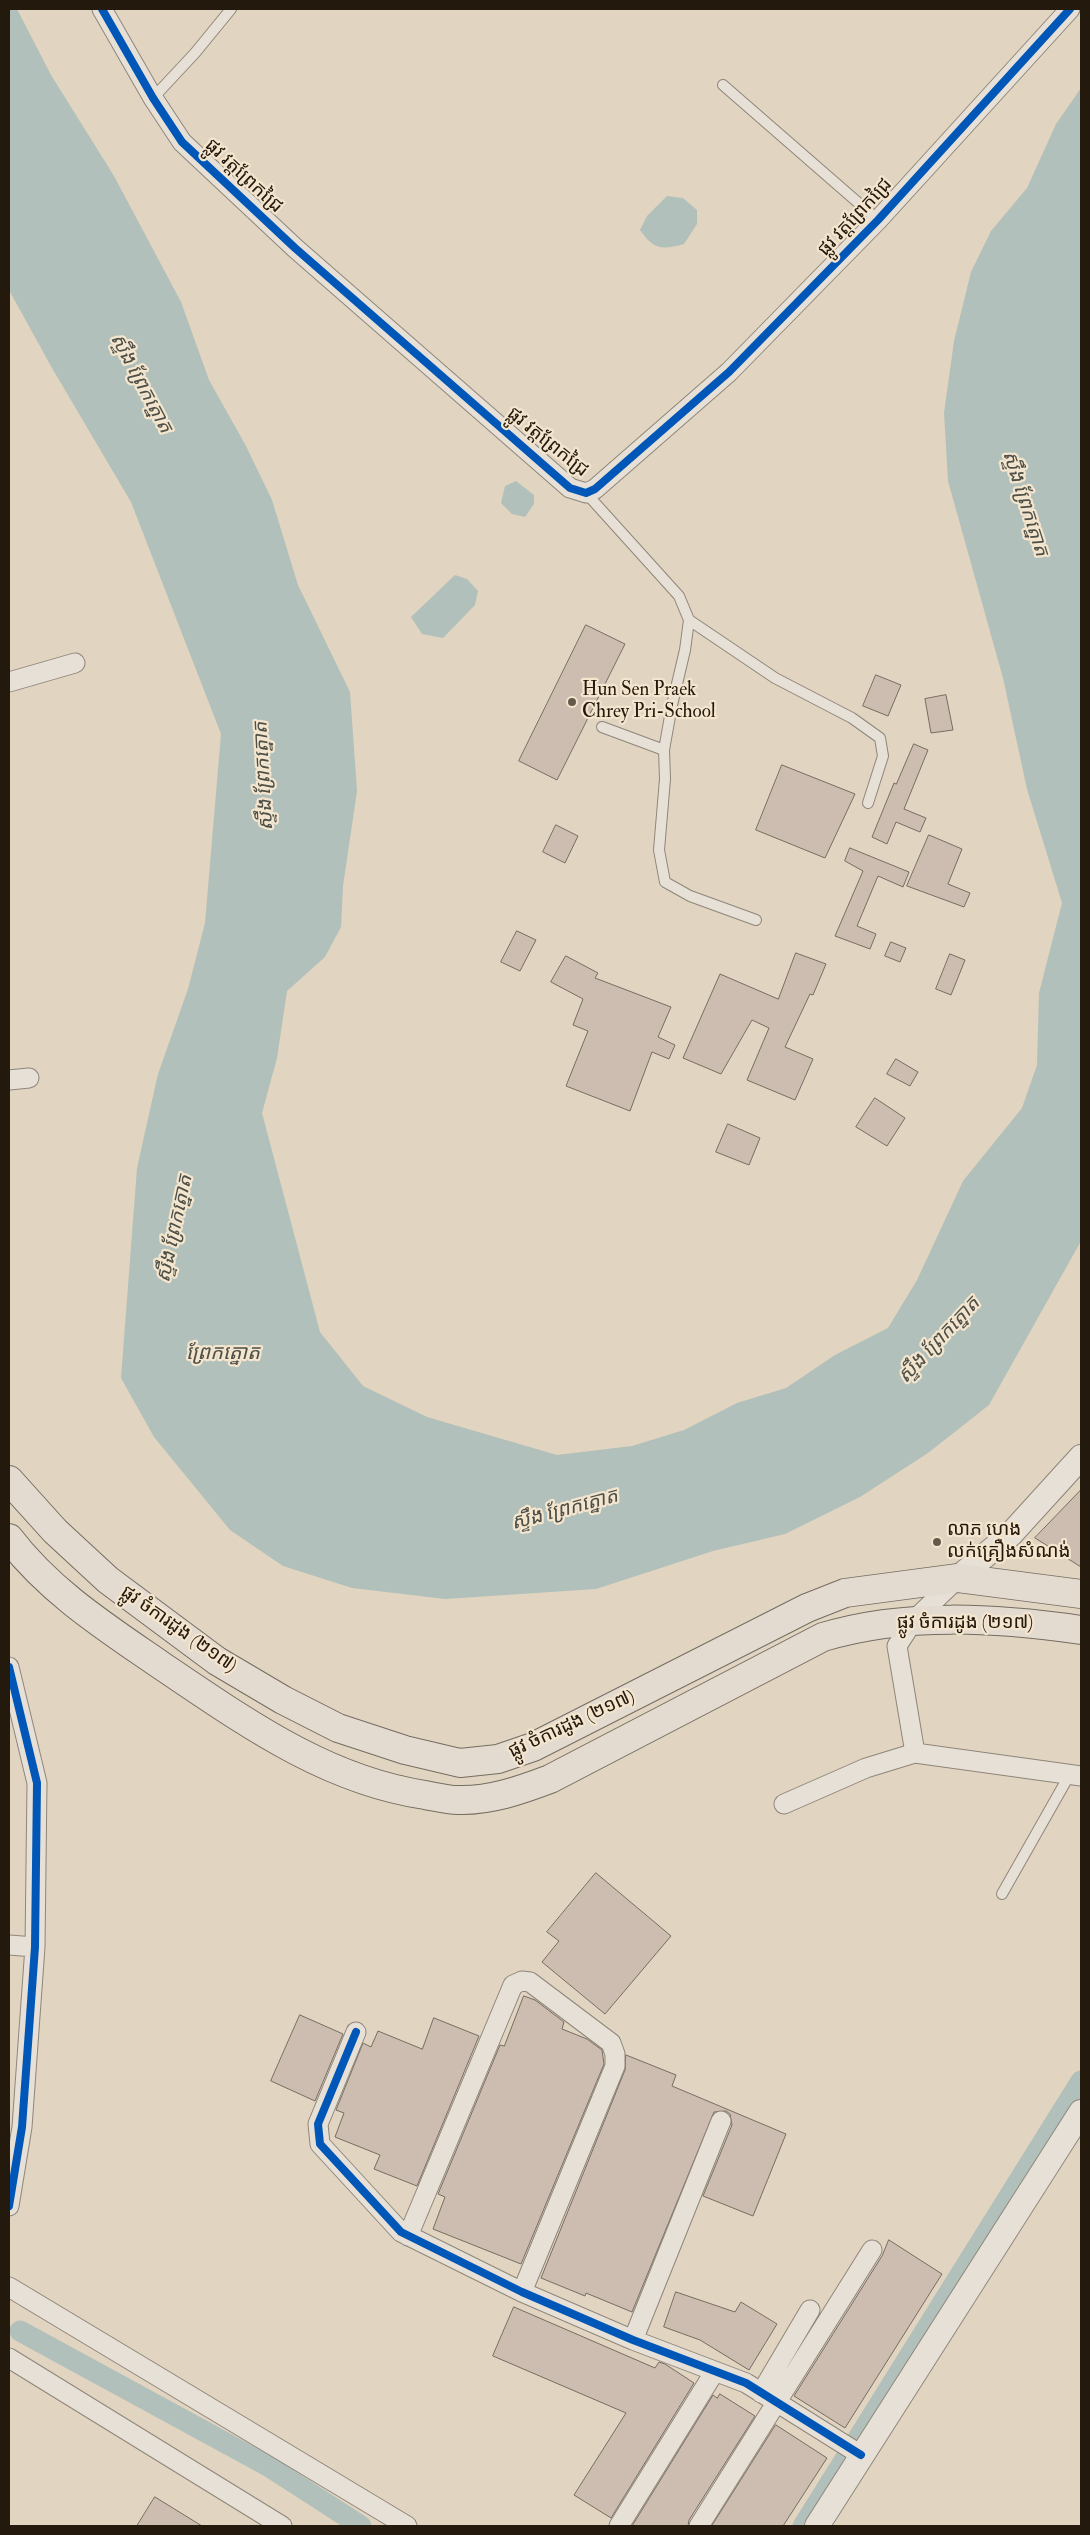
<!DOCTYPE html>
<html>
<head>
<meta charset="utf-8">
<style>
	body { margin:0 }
	#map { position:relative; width:1090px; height:2535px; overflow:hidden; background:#e1d4c0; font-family:"IM FELL Double Pica",serif }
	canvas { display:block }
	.frame { position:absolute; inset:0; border:10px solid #24190d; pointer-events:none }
</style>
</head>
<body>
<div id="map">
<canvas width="1090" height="2535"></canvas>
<div class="frame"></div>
</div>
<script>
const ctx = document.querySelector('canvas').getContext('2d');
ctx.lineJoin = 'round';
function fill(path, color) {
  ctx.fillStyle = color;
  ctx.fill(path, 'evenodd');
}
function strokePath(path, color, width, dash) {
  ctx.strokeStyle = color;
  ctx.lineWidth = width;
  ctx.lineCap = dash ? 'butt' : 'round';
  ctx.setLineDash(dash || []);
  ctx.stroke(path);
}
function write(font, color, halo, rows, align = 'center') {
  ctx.font = font + ' "IM FELL Double Pica","Noto Sans Khmer",serif';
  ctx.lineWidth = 4.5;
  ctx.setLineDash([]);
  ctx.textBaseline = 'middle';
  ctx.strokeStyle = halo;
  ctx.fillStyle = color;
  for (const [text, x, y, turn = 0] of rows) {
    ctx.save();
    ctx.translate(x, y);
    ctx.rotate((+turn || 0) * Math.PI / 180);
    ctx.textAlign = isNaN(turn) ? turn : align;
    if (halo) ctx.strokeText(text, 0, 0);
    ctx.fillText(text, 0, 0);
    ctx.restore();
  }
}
const water = new Path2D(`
	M9,9H17L51,75L114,176L181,302L209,380L246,446L272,500L298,585L350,692L357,791L343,886L341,927L325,957L287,991L277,1058L262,1113L320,1332L363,1386L427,1417L557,1455L632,1446L684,1430L737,1403L786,1388L835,1355L888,1328L917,1280L963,1181L1022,1108L1037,1065L1039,993L1062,903L1027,789L1003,678L948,481L944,413L954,341L971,272L991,231L1027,188L1056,124L1081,88V1241L989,1405L928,1453L860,1497L785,1534L713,1551L596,1589L445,1599L352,1588L283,1566L230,1530L154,1437L121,1378L137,1168L158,1074L188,989L205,923L221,734L131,502L52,368L9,290Z
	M667,196L683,198L697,210V224L684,244C661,250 654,250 640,230L647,216Z
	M516,481L534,495V504L525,517L512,514L501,503L505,486Z
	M455,575L467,579L478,591L475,605L443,638L422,634L411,617Z`);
const canal = new Path2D(`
	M20,2331L268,2466L361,2526
	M857,2440L1081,2081
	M803,2526L847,2456`);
const building = new Path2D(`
	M586,625L625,644L557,780L519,761Z
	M876,675L901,685L888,716L863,706Z
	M946,695L953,730L931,733L925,699Z
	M914,744L928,750L904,809L926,818L920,832L896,822L887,844L872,837L894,783L896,784Z
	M782,765L855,794L825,858L756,830Z
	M556,825L578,836L565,863L543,852Z
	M929,835L962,849L948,884L970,893L964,907L907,886Z
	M850,848L909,872L903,887L878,876L857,926L876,934L870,949L835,936L863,871L845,861Z
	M517,931L536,940L520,971L501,962Z
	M891,942L906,948L900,962L885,956Z
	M796,953L826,964L813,995L810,994L785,1047L813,1059L795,1100L747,1080L769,1028L752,1020L721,1074L683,1058L720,974L778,999Z
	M950,954L965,960L951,995L936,989Z
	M566,956L598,973L595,978L671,1007L658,1037L675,1045L669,1059L652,1052L630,1111L566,1086L588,1031L573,1025L583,999L551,982Z
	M896,1059L918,1072L910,1086L887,1074Z
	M875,1098L905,1118L887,1146L856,1127Z
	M728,1124L760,1138L749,1165L716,1152Z
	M1081,1490V1567L1035,1538Z
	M596,1873L671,1936L605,2014L542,1962L559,1941L547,1932Z
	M524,1996L535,2000L564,2022L562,2029L587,2039L602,2050L604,2064L521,2264L433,2229L445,2197L438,2194L500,2045L504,2046Z
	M300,2015L343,2034L315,2101L271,2081Z
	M434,2018L479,2036L417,2186L374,2169L380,2155L335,2137L344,2113L336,2110L363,2043L371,2047L378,2031L422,2049Z
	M626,2055L676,2075L672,2086L786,2134L753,2216L703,2196L732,2125L730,2114L726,2111L714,2112L632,2312L586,2293L585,2296L541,2278L625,2070Z
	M889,2240L942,2274L845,2428L794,2396L882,2256Z
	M676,2292L735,2312L741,2302L777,2324L749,2370L700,2340L664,2327Z
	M514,2307L655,2368L659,2362L665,2364L694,2383L611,2518L574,2495L626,2413L493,2356Z
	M720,2394L755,2416L689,2520L688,2526H632L713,2395L717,2398Z
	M776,2425L827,2458L783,2526H712Z
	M155,2497L202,2526H137Z`);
const service = new Path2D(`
	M723,85L878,220
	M153,98L195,53L231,9
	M586,493L679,596L689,620L685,650L672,705L664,750L665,779L659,850L665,882L690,896L756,920
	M689,620L775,678L852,718L880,738L883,756L868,803
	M602,727L664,750
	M1002,1894L1070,1774`);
const minor = new Path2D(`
	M102,9L153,98L182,142L295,248L570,488L586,493L595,489L729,372L878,220L1070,9
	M9,682L75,663
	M9,1080L29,1078
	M9,1667L37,1783L35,1947L22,2127L9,2206
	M915,1753L897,1646L913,1621L958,1578
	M784,1804L866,1768L915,1753L1081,1776
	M9,1945L35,1947
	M356,2032L318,2124L320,2144L401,2232L522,2292L633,2340L746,2383L861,2455
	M408,2236L513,1985L522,1981L530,1982L611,2043L615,2054V2066L522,2292
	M9,2287L407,2526
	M633,2340L721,2121
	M9,2358L282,2526
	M761,2393L810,2310
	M619,2526L715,2371
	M699,2526L872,2250`);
const tertiary = new Path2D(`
	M958,1578L1011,1534L1081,1457
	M817,2526L1081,2112`);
const primary = new Path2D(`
	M9,1480L55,1531L108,1580L217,1661L283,1700L338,1728L405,1750L460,1763L498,1759L533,1747L807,1608L845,1593L958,1578L1081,1594
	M9,1538C50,1592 107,1628 162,1666C244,1721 325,1780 425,1795C436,1797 447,1800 458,1800C490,1801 521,1790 550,1779L823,1637C905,1612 997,1618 1081,1630`);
const cycleway = new Path2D(`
	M102,9L153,98L182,142L295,248L570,488L586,493L595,489L729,372L878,220L1070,9
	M9,1667L37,1783L35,1947L22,2127L9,2206
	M356,2032L318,2124L320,2144L401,2232L522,2292L633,2340L746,2383L861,2455`);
const markers = [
	[572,702,5,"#665a4c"],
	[937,1542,5,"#665a4c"]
];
const streetNames = [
	["ផ្លូវ វត្តព្រែកជ្រៃ",243,177,43],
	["ផ្លូវ វត្តព្រែកជ្រៃ",856,218,-47],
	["ផ្លូវ វត្តព្រែកជ្រៃ",547,443,39],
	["ផ្លូវ ចំការដូង (២១៧)",965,1624],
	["ផ្លូវ ចំការដូង (២១៧)",178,1630,35],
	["ផ្លូវ ចំការដូង (២១៧)",572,1725,-25]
];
const poiNames = [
	["Hun Sen Praek",582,691],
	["Chrey Pri-School",582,713],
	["លាភ ហេង",947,1531],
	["លក់គ្រឿងសំណង់",947,1553]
];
const waterNames = [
	["ស្ទឹង ព្រែកត្នោត",140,384,62],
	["ស្ទឹង ព្រែកត្នោត",1024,504,72],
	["ស្ទឹង ព្រែកត្នោត",265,776,-93],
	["ស្ទឹង ព្រែកត្នោត",176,1229,-78],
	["ស្ទឹង ព្រែកត្នោត",940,1341,-47],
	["ព្រែកត្នោត",223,1355],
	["ស្ទឹង ព្រែកត្នោត",565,1511,-15]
];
fill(water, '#b1c0ba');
strokePath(canal, '#b1c0ba', 21);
fill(building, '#cdbdb0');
strokePath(building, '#756d61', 1);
strokePath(service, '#8f867a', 12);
strokePath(minor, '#8f867a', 21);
strokePath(tertiary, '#8f867a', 26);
strokePath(primary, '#756d61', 30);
strokePath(service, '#e7e0d6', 10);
strokePath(minor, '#e7e0d6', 19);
strokePath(tertiary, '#e7e0d6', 24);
strokePath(primary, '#e3dbcf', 28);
strokePath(cycleway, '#0057b8', 8);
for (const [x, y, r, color] of markers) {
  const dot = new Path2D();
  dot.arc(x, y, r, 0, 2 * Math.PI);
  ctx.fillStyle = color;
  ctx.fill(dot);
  strokePath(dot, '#f4e5ce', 2);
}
write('19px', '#24190d', '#f4e5ce', streetNames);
write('19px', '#24190d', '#f4e5ce', poiNames, 'left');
write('italic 20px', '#4e5048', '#f4e5ce', waterNames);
</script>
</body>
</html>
